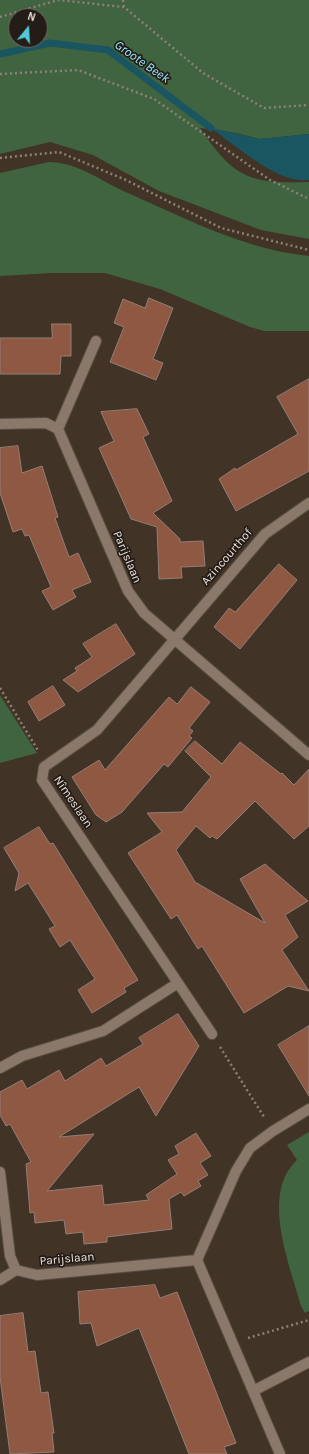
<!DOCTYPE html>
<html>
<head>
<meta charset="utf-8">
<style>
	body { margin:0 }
	#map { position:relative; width:309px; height:1454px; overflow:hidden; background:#423327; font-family:Karla,sans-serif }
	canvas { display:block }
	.north { position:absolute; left:8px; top:8px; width:40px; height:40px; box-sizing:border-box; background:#231c17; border:1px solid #736b65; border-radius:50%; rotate:18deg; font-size:11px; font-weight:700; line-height:16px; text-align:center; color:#ece2db }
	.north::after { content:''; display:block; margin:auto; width:14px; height:18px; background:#52cbd9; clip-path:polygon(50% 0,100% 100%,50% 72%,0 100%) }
</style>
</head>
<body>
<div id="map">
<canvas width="309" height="1454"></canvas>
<div class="north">N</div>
</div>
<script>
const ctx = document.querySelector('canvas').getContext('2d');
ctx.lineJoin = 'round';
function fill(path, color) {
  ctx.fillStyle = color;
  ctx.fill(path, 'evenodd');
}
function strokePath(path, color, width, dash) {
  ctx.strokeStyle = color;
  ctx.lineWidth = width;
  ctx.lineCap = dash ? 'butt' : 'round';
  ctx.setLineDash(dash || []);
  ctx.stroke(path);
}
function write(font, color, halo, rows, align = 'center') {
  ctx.font = font + ' Karla,sans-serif';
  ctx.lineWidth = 3.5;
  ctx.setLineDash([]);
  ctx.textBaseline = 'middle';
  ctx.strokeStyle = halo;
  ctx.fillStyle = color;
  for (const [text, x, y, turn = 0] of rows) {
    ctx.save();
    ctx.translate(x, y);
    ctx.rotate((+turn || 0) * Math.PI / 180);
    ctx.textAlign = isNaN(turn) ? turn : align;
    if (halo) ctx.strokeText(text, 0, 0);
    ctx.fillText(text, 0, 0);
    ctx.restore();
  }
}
const green = new Path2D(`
	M0,0H309V134L260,139L236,133L200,128C234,178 249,184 309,182V239L261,230L159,191L93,155L50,142L0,154ZM16,16H40V40H16Z
	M49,162C78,162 102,182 128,193C175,214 223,238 273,250C285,253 297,254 309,256V331H264L250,327L160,289L105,273H52L0,276V173Z
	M0,695L37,753L0,763Z
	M309,1132V1311L305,1313L301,1306C290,1265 260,1194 297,1160L287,1145Z`);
const water = new Path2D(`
	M211,128L260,139L309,134V180C304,180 298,180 293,179C267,173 233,144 211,128Z`);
const stream = new Path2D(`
	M0,54L50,43L108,50L211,128`);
const building = new Path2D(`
	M149,298L173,308L153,359L163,363L156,380L110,362L124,327L114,323L123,299L145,308Z
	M52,324H71V356H61L60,374H0V338H52Z
	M309,379V471L236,511L219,479L235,468L236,470L298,434L277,397Z
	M137,409L149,434L143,437L172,501L153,513L180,539V542L203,541L205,566L181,567L182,578L159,579L157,527L131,519L99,448L114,441L101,412Z
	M18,446L22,473L42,466L58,517L55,518L69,557L78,553L91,582L72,590L76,597L53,610L42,591L51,587L29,535L25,536L22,529L13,532L0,493V448Z
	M279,564L297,580L240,649L214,627L229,608L235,612Z
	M116,624L135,654L78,692L63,680L77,671L75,668L92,657L83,644Z
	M53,686L65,705L39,721L28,702Z
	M191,687L210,702L189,728L193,731L189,736L192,738L168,767L164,764L122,812L106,822L96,815L72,777L99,760L105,770L169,697L177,704Z
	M195,741L222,764L240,742L281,774L282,773L294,785L309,769V826L294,839L255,801L217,839L212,836L210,838L196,826L176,850L195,882L265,923L240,879L265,864L308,901L285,915L298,937L282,950L309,991L288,986L244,1013L202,946L198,949L177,915L171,919L128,853L162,832L147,813L182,812L211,777L185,751Z
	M39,827L50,844L53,843L138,980L124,988L126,992L92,1013L78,990L95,979L70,940L60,947L49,929L55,926L28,883L15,891L19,873L4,848Z
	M178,1014L199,1046L156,1116L139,1087L59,1137L94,1134L47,1191L102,1185L104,1205L149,1200L146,1195L177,1174L168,1160L179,1154L175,1146L196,1133L211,1156L200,1163L208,1175L198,1181L201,1186L184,1196L181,1192L169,1199L172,1229L107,1237V1242L84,1244L83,1232L66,1234L64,1220L35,1223L34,1212L30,1213L26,1164L31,1162L10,1124L6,1126L0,1115V1092L22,1080L27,1089L59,1070L65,1081L101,1058L106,1066L143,1044L139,1038Z
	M309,1026V1096L278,1045Z
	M155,1285L160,1298L177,1292L236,1443L224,1447L227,1454H189L139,1328L97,1346L91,1323L80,1324L78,1292Z
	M23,1313L28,1352L35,1351L41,1393L48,1392L54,1433H52L54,1452L10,1454L0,1377V1316Z`);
const path = new Path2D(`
	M123,0L124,7
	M0,17L58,0L124,7L203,73L264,108L309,105
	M0,74L78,70L154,99L270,180L309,199
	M0,158L59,152L126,180L221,228L309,250
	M0,688L39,752
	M220,1047L264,1117
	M248,1338L309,1320`);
const minor = new Path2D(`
	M0,424L46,423L58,429L128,591L144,613L309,755
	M58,429L96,341
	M178,983L42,780L44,767L97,730L265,534L309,503
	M0,1068L22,1056L103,1031L178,983L212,1034
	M0,1172L10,1256L16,1270L37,1275L197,1260L280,1454
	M197,1260L236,1171L250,1148L273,1131L309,1109
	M0,1280L16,1270
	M253,1391L309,1362`);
const streetNames = [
	["Parijslaan",127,557,67],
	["Azincourthof",227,557,-49],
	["Nîmeslaan",73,802,56],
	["Parijslaan",67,1259,-5]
];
const waterNames = [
	["Groote Beek",142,62,35]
];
fill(green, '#406340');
fill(water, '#1a5662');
strokePath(stream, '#1a5662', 7);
fill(building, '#8e5843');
strokePath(building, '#947e76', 1);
strokePath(minor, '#5b4e45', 12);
strokePath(path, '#8d8177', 2.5, [2, 3]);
strokePath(minor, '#8a786b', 10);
write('12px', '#ece2db', '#231c17', streetNames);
write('italic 13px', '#95ebfe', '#231c17', waterNames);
</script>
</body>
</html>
